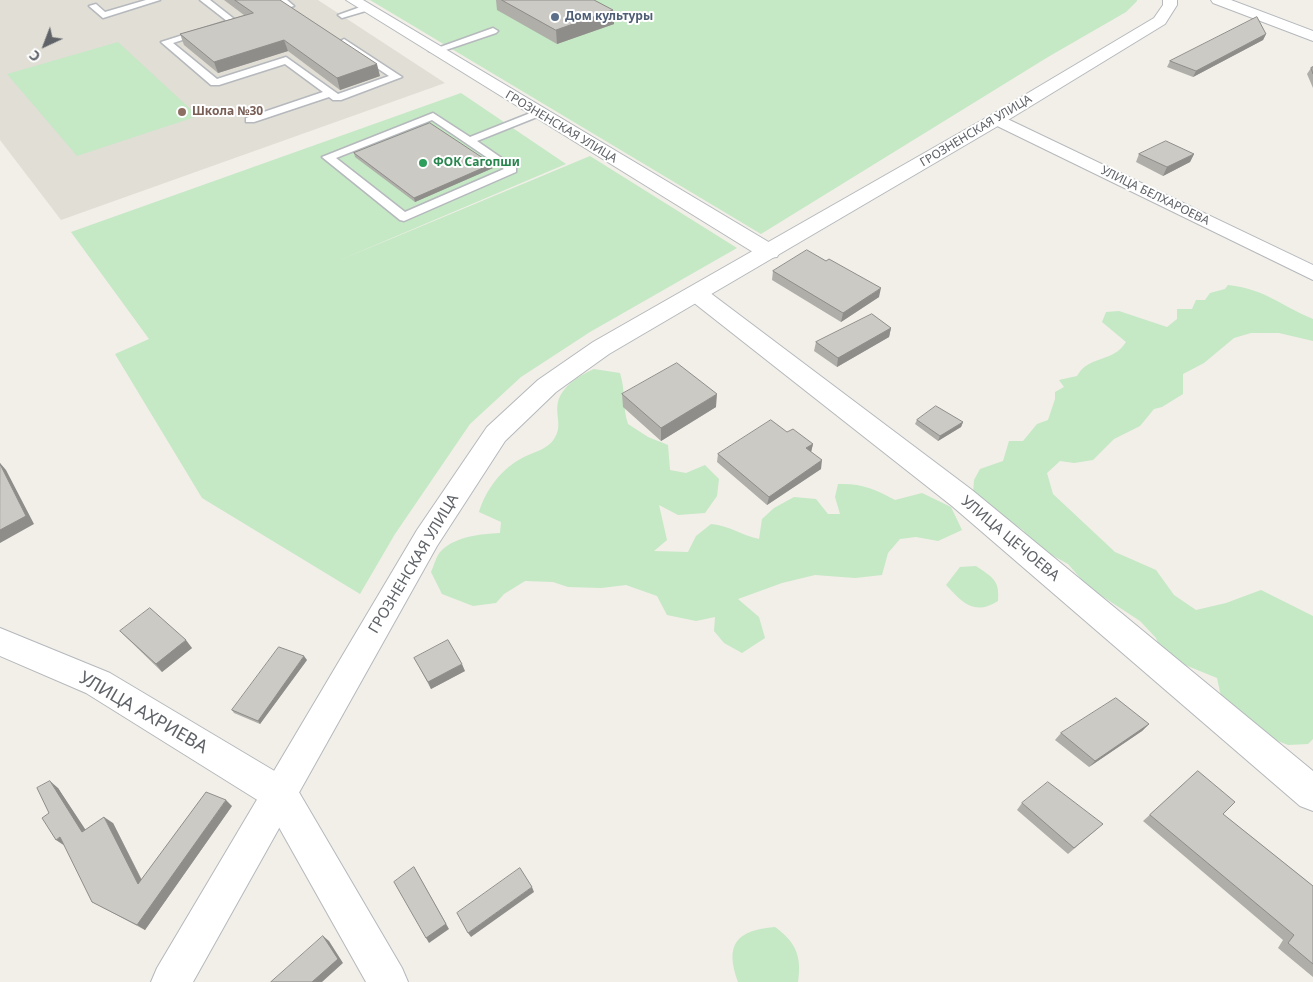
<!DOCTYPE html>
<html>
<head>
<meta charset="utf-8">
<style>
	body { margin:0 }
	#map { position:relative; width:1313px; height:982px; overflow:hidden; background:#f1efe8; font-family:"Noto Sans",sans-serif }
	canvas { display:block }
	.north { position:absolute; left:20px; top:20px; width:50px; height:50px; -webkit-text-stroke:4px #fff; paint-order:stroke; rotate:223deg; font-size:14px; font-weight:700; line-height:20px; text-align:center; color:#5f6368 }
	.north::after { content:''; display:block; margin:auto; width:18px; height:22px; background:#5f6368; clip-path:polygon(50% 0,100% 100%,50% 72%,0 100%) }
</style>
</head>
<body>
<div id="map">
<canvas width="1313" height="982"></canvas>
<div class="north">С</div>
</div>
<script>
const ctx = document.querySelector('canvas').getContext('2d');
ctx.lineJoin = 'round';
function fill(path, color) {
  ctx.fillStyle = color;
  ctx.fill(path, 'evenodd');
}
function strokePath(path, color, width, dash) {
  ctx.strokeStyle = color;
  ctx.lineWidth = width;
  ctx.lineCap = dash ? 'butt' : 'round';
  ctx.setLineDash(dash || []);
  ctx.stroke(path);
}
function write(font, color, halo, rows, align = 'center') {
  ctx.font = font + ' "Noto Sans",sans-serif';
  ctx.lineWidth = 4;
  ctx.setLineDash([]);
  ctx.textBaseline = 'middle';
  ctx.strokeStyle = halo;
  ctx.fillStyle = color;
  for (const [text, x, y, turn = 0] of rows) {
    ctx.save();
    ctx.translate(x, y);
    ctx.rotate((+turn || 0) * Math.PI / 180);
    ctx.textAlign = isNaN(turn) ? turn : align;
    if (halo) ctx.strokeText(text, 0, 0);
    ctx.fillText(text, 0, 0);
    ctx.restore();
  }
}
const education = new Path2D(`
	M0,0H318L445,83L61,220L0,140Z`);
const green = new Path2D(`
	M370,0H1137V1L1126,12L1048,57L761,234Z
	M118,42L198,116L77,156L7,74Z
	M461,93L566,164L333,263L590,156L737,248L590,332L521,377L470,424L395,534L360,594L202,498L115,354L149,339L71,232Z
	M1228,285C1268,290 1279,305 1313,319V341L1279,333H1251L1234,338L1204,363L1183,374V394L1162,407L1154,409L1140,426L1114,439L1093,460L1074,463L1060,461L1047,473L1053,494L1115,552L1156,570L1174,595L1196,610L1226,603L1261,590L1313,616V739L1308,744L1288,745L1255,732L1222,701L1217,678L1163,656L1156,638L1140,621L1088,587L1068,564L1037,547L1023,530L992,511L973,494L974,480L980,469L1003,461L1009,441H1023L1037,424L1048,420L1055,399V392L1064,387L1059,380L1077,376C1089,355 1113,363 1126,342L1102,322L1106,312L1119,311L1167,327L1177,319V309H1192L1196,300H1205L1210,293L1225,289Z
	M594,369L620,373C626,392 622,406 628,424L648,437L668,445L670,470L686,473L705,465L719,479L717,496L705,513L678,515L659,505L667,540L654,551L688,552L696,536L711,524C731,526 740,535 759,539L762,519L774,508L794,497L816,499L828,514H840L835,497L838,484C861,483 875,489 895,500L922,493L951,507L962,530L938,541L916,537L900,539L888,553L882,575L855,578L815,575L782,583L738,599L759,617L765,638L742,653L724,643L714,631L715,617L696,621L667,615L657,596L626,585L601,588L568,587L553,582L525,581L504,594L496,603L473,606L442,594L431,572C434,566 436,556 441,551C456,536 481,534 500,533L501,522L479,512C486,489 502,468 524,457C534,452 548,449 554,439C563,426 555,416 558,402C562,386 580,375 594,369Z
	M976,566C992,577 1000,580 998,601C974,616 963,603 946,585L960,567Z
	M775,927C796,942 802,957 798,982H738C724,944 737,930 775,927Z`);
const service = new Path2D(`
	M146,0H160L103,18L89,6L96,4L105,12Z
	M200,0H210L238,22L173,43L217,79L286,57L338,94L389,76L341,44L339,42L344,39L402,77L341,100H333L329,97L254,122H246V118L323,92L285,64L219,85H211L161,42L227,21Z
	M277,0H287L294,6L287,8Z
	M366,5L370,8L369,10L342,18L338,15Z
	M493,28L498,31L496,33L437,53L429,51Z
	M538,110L542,111V115L477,141L516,168V172L404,221L400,220L322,157L433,113L470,137ZM432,120L504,169L405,212L336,158Z`);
const minor = new Path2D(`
	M346,0H363L777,247L780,252L777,257L769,258L761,257Z
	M1211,0H1231L1313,31V41L1213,3Z
	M997,114L1313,265V280L991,123L988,119L991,115Z
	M697,287L705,289L972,490L1313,771V811L1300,806L952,506L689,299L686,294L689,289Z
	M0,628L110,673L293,782L402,968L408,982H366L267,806L86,693L0,656Z`);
const tertiary = new Path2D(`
	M1163,0H1177V5L1165,24L1003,123L609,354L556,392L505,441L437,546L193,982H151L157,968L417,530L487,427L538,380L593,342L991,115L1154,18L1163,5Z`);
const wall = new Path2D(`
	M224,0H280L380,76L340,90L288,51L218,73L184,45L180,34L244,15Z
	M496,0H594L613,10L614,24L557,44L497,10Z
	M1266,34L1263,40L1193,77L1167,67L1170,61Z
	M1313,67V88L1307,74L1311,68Z
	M354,153L492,164L493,168L415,202L355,157Z
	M1139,154H1194L1190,162L1163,176L1136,162Z
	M773,271L879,297L841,322L772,280Z
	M891,328L889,337L837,367L814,351L816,342Z
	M622,394L716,407L661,441L623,407Z
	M917,420L963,422L961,427L938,441L915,424Z
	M787,432L813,444L811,452L821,469L767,505L717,462L718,454Z
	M120,631L192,648L162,672L127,638Z
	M414,658L465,671L431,689L418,665Z
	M307,660L260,724L234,713L232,710Z
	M1149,724L1142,731L1089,767L1055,740L1061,733Z
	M1198,771L1223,814L1313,886V977L1278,948L1283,940L1143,821Z
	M58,788L85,830L113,823L142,880L232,806L145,930L92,902L49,813Z
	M1022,803L1096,830L1068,854L1017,810Z`);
const shadedWall = new Path2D(`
	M613,10L614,24L557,44L556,30Z
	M1266,34L1263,40L1193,77L1196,71Z
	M284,40L288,51L218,73L214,62Z
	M377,64L380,76L340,90L337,78Z
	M1194,154L1190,162L1163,176L1167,167Z
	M492,164L493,168L415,202L414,198Z
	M881,288L879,297L841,322L843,313Z
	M891,328L889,337L837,367L838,358Z
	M717,394L716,407L661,441V428Z
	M963,422L961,427L938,441L940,436Z
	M813,444L811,452L806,448Z
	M822,460L821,469L767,505L769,497Z
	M0,463L6,470L34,524L0,543Z
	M186,640L192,648L162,672L156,664Z
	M304,656L307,660L260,724L258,721Z
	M462,664L465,671L431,689L428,682Z
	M1149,724L1142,731L1089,767L1095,761Z
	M50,781L58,788L91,838L82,832Z
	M226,800L232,806L145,930L137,925Z
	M104,817L113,823L146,889L138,884Z
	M60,837L65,846L56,840Z
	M414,867L449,929L429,943L426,938Z
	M532,887L534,892L471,937L468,933Z
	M323,936L329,941L343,963L322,982H312Z`);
const building = new Path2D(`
	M235,0H280L377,64L337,78L284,40L214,62L180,34L253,13Z
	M502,0H594L613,10L556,30Z
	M1257,17L1266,34L1196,71L1170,61Z
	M1313,67V74L1311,68Z
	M430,123L492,164L414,198L354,153Z
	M1166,141L1194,154L1167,167L1139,154Z
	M807,250L826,261L829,259L881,288L843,313L773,271Z
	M872,314L891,328L838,358L816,342Z
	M677,363L717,394L661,428L622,394Z
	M936,406L963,422L940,436L917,420Z
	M771,420L787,432L793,429L813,444L806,448L822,460L769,497L718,454Z
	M0,464L26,516L0,530Z
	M150,608L186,640L156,664L120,631Z
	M448,640L462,664L428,682L414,658Z
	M279,647L304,656L258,721L232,710Z
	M1116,698L1149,724L1095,761L1061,733Z
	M1198,771L1235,802L1223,814L1313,886V964L1288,943L1294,935L1150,815Z
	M50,781L82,832L104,817L138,884L206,792L226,800L137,925L92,902L60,837L56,840L42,818L49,813L37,788Z
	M1048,782L1103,824L1074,848L1022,803Z
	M414,867L446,924L426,938L394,882Z
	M520,868L532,887L468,933L457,913Z
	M323,936L338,959L312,982H271Z`);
const markers = [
	[555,17,5,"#5c6f8a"],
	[182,112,5,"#8d6e63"],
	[423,163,5,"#2e9e5b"]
];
const farServicenames = [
	["Дом культуры",565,17]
];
const farEducationnames = [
	["Школа №30",192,112]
];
const farStreetnames = [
	["ГРОЗНЕНСКАЯ УЛИЦА",561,127,31],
	["ГРОЗНЕНСКАЯ УЛИЦА",976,131,-31],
	["УЛИЦА БЕЛХАРОЕВА",1155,196,26]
];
const farLeisurenames = [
	["ФОК Сагопши",433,163]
];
const streetNames = [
	["УЛИЦА ЦЕЧОЕВА",1010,539,40],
	["ГРОЗНЕНСКАЯ УЛИЦА",414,564,-59]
];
const nearStreetnames = [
	["УЛИЦА АХРИЕВА",143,713,30]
];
fill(education, '#e1ded6');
fill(green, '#c5e8c5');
strokePath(service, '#b5b8bc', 3);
strokePath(minor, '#b5b8bc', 2);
strokePath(tertiary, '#b5b8bc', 2);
fill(service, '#fff');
fill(minor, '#fff');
fill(tertiary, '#fff');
fill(wall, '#afaea9');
fill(shadedWall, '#8f8d8a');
fill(building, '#cccac5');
strokePath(building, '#8f8d8a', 1);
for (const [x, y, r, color] of markers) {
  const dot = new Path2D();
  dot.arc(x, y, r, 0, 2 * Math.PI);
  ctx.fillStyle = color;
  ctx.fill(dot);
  strokePath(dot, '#fff', 2);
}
write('bold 12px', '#4e5e75', '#fff', farServicenames, 'left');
write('bold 12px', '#785e54', '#fff', farEducationnames, 'left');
write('12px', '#5f6368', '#fff', farStreetnames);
write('bold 12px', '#27864d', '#fff', farLeisurenames, 'left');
write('15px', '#5f6368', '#fff', streetNames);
write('18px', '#5f6368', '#fff', nearStreetnames);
</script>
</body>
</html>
